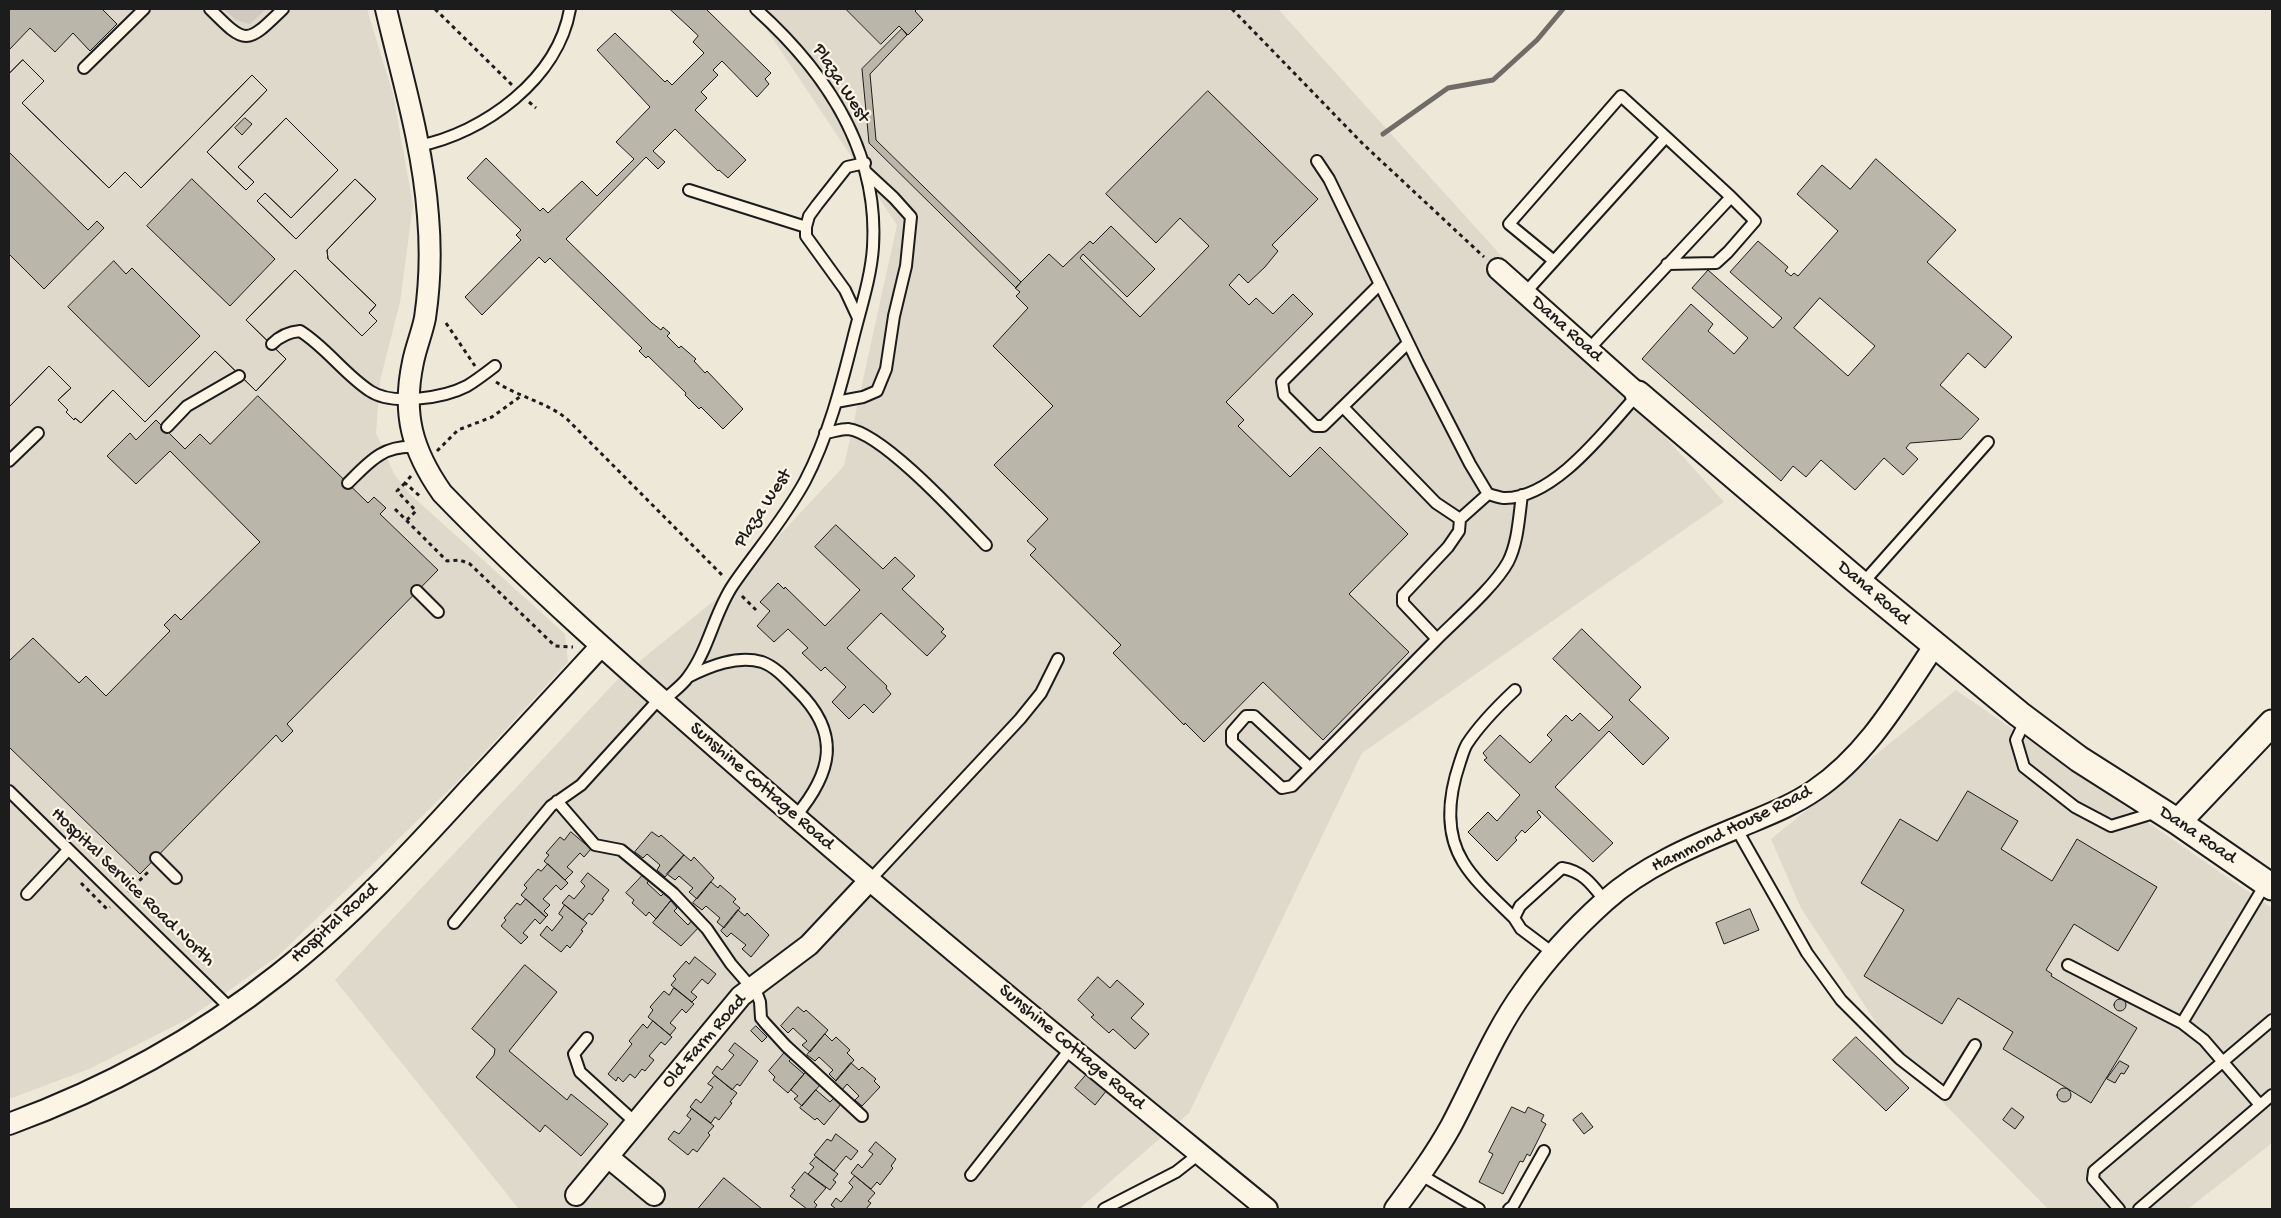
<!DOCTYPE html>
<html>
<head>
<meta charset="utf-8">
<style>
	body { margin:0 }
	#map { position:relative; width:2281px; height:1218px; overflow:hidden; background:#eee8d9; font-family:"Gochi Hand",sans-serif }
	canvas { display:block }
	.frame { position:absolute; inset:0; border:10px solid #1c1c1c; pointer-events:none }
</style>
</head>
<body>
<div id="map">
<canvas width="2281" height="1218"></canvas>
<div class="frame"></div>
</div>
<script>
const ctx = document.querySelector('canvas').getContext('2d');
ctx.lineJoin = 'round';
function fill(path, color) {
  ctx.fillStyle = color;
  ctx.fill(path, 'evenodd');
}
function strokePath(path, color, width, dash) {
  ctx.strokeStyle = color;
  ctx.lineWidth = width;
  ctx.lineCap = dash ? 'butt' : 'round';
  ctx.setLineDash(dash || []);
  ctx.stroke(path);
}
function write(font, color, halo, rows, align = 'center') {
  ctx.font = font + ' "Gochi Hand",sans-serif';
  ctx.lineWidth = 4.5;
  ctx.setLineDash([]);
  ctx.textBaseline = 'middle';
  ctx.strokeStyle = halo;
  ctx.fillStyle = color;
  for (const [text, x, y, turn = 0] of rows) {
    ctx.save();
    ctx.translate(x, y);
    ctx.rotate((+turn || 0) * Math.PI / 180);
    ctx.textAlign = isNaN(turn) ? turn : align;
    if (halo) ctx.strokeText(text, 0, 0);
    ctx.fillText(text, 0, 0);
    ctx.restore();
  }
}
const built = new Path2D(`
	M9,9H367L393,94L413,205L400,302L380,381L376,433L394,474L411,495L565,634L568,662L455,784L277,957L188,1019L89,1069L9,1099Z
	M753,9H1278L1724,502L1362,753L1189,1113L1079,1209H519L335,980L619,678L732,586L844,466L897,225Z
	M1956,690L2272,908V1143L2188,1209H2048L1900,1059L1801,908L1771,839Z`);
const green = new Path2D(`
	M224,9H266L250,24L236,20Z`);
const stream = new Path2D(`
	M1383,134L1448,88L1493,80L1537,40L1563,9`);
const building = new Path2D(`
	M9,9H102L117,24L90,51L73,33L55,52L30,28L9,50Z
	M670,9H706L771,73L765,79L769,84L757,97L722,61L713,70L718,75L701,92L707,98L695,110L746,160L728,178L719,170L718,171L675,129L653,151L665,162L658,169L646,157L566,239L652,323L661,330L663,327L670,333L667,336L679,348L681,346L696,359L694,361L705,373L707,371L743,409L723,429L701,407L699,409L685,395L686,393L648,356L646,358L639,351L642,348L550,258L545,263L539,257L482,315L465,297L521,240L516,235L521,230L467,178L486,158L540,211L543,208L548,213L582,181L597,196L634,159L616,142L650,107L597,50L615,33L665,82L667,80L672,85L704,53L693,42L698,36Z
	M846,9H917L915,11L923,20L908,35L899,26L881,44Z
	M902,29L907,35L870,74L876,140L1021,282L1016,288L869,143L862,69Z
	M23,60L44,81L22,103L109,188L125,172L141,188L252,75L267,90L207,152L246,190L254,182L238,167L286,118L338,170L291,218L265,193L257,201L296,239L355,179L376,199L327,250L328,259L376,305L369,313L377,321L362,336L295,270L246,320L286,359L256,391L215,351L145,422L113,390L81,423L75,418L74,420L66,412L68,410L58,400L71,388L49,366L9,407V254L44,289L104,228L97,221L88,230L9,152V74ZM192,179L275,259L230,306L147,226ZM114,261L126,274L132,268L200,336L149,387L68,307Z
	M23,60L44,81L22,103L109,188L125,172L141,188L252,75L267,90L207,152L246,190L254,182L238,167L286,118L338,170L291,218L265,193L257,201L296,239L355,179L376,199L327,250L328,259L376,305L369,313L377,321L362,336L295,270L246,320L286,359L256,391L215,351L145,422L113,390L81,423L75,418L74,420L66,412L68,410L58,400L71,388L49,366L9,407V74Z
	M1208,91L1318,199L1272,245L1278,251L1265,267L1248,283L1239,274L1229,285L1249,305L1256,298L1273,314L1293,294L1313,314L1226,402L1244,420L1238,426L1290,477L1320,447L1408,534L1349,594L1409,652L1323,740L1263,682L1204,742L1185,723L1184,725L1113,653L1121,645L1030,555L1036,549L1027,541L1048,519L994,465L1053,406L993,346L1028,308L1016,296L1020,292L1015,288L1049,254L1063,267L1090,241L1093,244L1111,226L1155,269L1127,297L1083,254L1080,258L1140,317L1209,246L1180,218L1156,243L1106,194Z
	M245,118L252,124L242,135L235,128Z
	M1876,159L1956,230L1927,262L2012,337L1985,368L1968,353L1940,385L1979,419L1961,439L1910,443L1906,448L1918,459L1903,475L1884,458L1855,490L1821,460L1806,477L1793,466L1781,481L1642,359L1691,304L1713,324L1708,331L1734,354L1748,338L1692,288L1708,270L1773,328L1782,318L1730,272L1758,241L1788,267L1785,271L1791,276L1794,273L1798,276L1838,231L1797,194L1822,165L1850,189ZM1820,298L1875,346L1848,376L1794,328Z
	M258,396L368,503L374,497L386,508L380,514L438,570L287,724L293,731L282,742L276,735L140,874L9,747V661L33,638L79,683L86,676L106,696L170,631L164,625L175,614L181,620L260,542L170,451L136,484L107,456L130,433L136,440L156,420L185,449L200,434L210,444Z
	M836,525L883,569L895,557L915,576L902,589L944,629L941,632L946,636L927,656L881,613L847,648L887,686L886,688L891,694L873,713L864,704L849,719L832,702L846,687L825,667L821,671L802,653L808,648L788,629L774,642L757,626L770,611L760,602L778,583L784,589L785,587L825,626L860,590L815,547Z
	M1582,629L1641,687L1629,700L1669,738L1643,765L1609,731L1555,787L1613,843L1593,862L1539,810L1537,812L1541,817L1525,833L1522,830L1515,838L1517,840L1497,861L1468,832L1488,812L1497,821L1520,795L1484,760L1487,758L1483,753L1500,735L1530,763L1552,740L1547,735L1566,715L1572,721L1580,713L1599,731L1613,717L1553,659Z
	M1968,791L2018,821L2001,849L2052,881L2077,839L2157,887L2118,951L2074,924L2046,970L2052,974L2051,976L2137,1028L2091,1103L2003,1049L2013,1032L1958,998L1942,1024L1864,976L1904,910L1861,883L1900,819L1937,841Z
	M571,832L591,849L584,857L580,853L567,867L573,872L565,880L544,861L549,855L546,853L560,837L564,840Z
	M652,832L659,837L661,835L684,855L665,877L657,870L660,865L647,854L643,858L635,852Z
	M684,855L691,861L694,857L714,878L697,899L689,892L693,888L679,876L675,880L667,874Z
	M548,864L568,883L561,890L556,885L543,899L550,905L544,911L548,915L546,917L521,895L527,888L524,885L538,869L541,871Z
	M588,873L609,890L602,899L604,900L592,915L589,913L583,920L562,903L569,895L574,899L585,886L581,882Z
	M644,874L650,879L647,883L661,896L665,892L672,899L656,919L649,912L646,916L632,903L634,900L626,893Z
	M711,882L718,888L720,885L736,899L733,902L740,908L724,928L717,922L720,918L706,906L702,910L693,903Z
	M526,899L546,917L540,924L535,919L523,933L528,937L521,944L501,926L506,920L504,918L517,903L520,905Z
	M671,901L677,908L674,911L688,925L693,919L700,926L681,946L653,923Z
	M565,905L587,923L581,930L583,931L570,948L567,945L561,952L540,935L547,926L552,931L563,917L559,914Z
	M1750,909L1759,930L1724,944L1716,923Z
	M738,910L745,916L747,913L769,935L751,957L742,949L746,945L731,933L727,937L721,931Z
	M695,957L716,974L708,984L702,979L691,992L697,997L692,1002L671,985L676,979L673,976L686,961L689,964Z
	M525,965L557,992L509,1051L567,1100L571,1094L608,1124L581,1156L545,1125L540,1132L476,1077L494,1055L495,1049L472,1029Z
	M1098,977L1110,988L1117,980L1144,1004L1131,1018L1149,1034L1135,1049L1113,1029L1109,1033L1091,1017L1094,1015L1078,1000Z
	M674,988L694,1004L686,1013L682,1009L670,1023L676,1028L670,1035L648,1017L653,1010L650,1007L664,991L669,995Z
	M2114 1005a6 6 0 1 1 12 0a6 6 0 1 1-12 0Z
	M798,1007L804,1012L806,1010L828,1030L810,1052L802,1045L807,1041L793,1028L788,1033L781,1026Z
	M653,1021L672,1037L665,1045L661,1042L649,1056L654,1060L645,1071L642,1069L635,1078L630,1074L623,1082L618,1077L616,1081L608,1074L632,1044L629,1041L643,1024L647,1028Z
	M756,1026L767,1037L762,1042L751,1031Z
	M825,1034L832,1041L836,1037L850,1050L847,1053L854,1060L836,1081L829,1074L833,1070L819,1057L815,1061L807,1055Z
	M1856,1037L1909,1088L1886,1111L1833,1060Z
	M735,1043L758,1061L740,1086L737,1084L732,1090L712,1073L717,1066L722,1070L734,1055L729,1051Z
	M786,1051L793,1057L789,1061L804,1074L788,1093L773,1080L775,1077L769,1071Z
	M2120,1061L2129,1066L2124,1074L2121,1073L2115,1083L2107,1079Z
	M851,1063L859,1070L862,1067L876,1079L874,1081L880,1087L862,1106L855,1100L859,1096L847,1084L842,1090L834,1083Z
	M807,1071L820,1085L802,1106L794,1099L798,1096L791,1090Z
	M1087,1074L1107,1090L1095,1105L1075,1088Z
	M715,1076L737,1093L730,1102L732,1103L719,1120L715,1117L711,1123L690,1107L696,1099L701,1103L713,1087L708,1084Z
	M2057 1095a7 7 0 1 1 14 0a7 7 0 1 1-14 0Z
	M816,1090L830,1102L834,1098L841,1104L824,1125L817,1118L815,1120L800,1108Z
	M1512,1107L1525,1113L1528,1107L1544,1115L1541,1121L1546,1124L1530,1156L1527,1154L1523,1162L1520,1161L1503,1194L1479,1182L1493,1154L1489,1152Z
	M2012,1108L2024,1117L2015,1129L2003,1120Z
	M692,1109L714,1126L708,1133L710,1135L697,1152L693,1149L688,1155L668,1139L674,1131L679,1134L691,1119L687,1116Z
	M1582,1113L1593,1127L1584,1134L1573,1120Z
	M836,1134L858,1151L851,1160L846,1156L834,1171L814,1155L827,1139L831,1141Z
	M876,1142L896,1159L891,1166L893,1168L880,1185L877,1182L871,1189L851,1173L858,1164L862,1168L873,1154L869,1151Z
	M816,1157L838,1174L833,1180L836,1182L830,1190L808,1174L814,1167L810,1164Z
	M805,1172L826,1188L814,1202L817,1205L814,1209H807L790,1196L795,1190L792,1188Z
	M855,1176L875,1193L868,1201L871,1203L866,1209H836L831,1205L836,1198L841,1202L853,1187L849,1183Z
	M724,1178L762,1209H698Z`);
const path = new Path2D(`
	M435,9L512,85
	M1232,9L1363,144L1484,257
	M529,102L536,108
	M446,323L475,366
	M496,382C519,397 546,402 567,419L724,577
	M437,451L458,430L492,417L521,396
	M411,476L405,483L422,498
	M405,483L397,491L416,511L407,520
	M395,509L447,561L460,560L470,564L555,646L573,647
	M742,596L756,610
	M81,883L107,909L110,907
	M128,892L150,870`);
const service = new Path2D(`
	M210,9C246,45 246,45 283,9
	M84,68L144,9
	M418,146C484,133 558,79 570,9
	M1317,161L1329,179L1418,363L1470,464L1488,494C1492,495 1498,497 1503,498C1554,500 1607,428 1638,394
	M689,190L806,227
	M1667,264L1716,263L1728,252L1755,221L1731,197
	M1380,284L1282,382L1284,395L1315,426H1323L1408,343
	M1525,293L1666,137L1621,96L1509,224L1554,261
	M858,318L845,290L806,236V227L809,216L817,205L847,167L865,163
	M272,344C280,336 288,332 300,331C326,347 344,374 370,391C392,406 444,398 467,386C477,380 486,373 495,366
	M1588,350L1731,197L1666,137
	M836,402L863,397L877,391L886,369L894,316L906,266L911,217L894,198L867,173
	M1343,407L1436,503L1460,519L1488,494
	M167,427L187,406L239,376
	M825,433C832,432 841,429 848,429C883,433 960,518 986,545
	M9,461L38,433
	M348,483C370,461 383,445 416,447
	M1862,584L1988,442
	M417,591L438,612
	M1437,639C1457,619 1495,586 1508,562C1518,543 1519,516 1522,495
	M688,677C710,666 737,655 762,662C776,667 787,680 797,690C842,734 832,773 795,817
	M663,701C671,693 682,686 688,677C709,649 714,613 733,585C757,550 785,518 805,481C828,437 841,387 853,339C860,310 871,278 873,247C879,150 825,71 756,9
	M2026,719L2016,740L2024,767L2075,807L2111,826L2157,812
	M1310,768L1254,716H1246L1232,732V742L1282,788L1292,786L1437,639L1403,603V595L1448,547L1459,531L1460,519
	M9,791L231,1009
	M557,801L595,845L621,850L673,893L707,929L731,964L757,994L760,1002L761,1018L765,1023L786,1046L862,1116
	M1736,828L1807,953L1841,1000L1900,1059L1945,1094L1975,1045
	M156,858L176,878
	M869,881L1020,719L1041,693L1058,659
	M27,894L68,850
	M1514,918C1497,901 1476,883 1463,862C1444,831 1449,794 1460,762C1462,756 1464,749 1467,744C1480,724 1498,706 1515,690
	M454,923L551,806L581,785L660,698
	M1553,953L1521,929L1514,918L1520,906L1562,868C1583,871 1593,886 1605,901
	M2068,965L2182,1023L2204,1040L2260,1105
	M2182,1023L2266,883
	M587,1038L574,1054L580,1072L636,1123
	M971,1175L1071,1048
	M1421,1175L1479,1209
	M1104,1209L1176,1172L1199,1154
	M1509,1209L1513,1206L1544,1151
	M2119,1209L2093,1179L2094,1171L2272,1020
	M2139,1209L2272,1095`);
const minor = new Path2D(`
	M386,9C402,77 423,146 428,216C431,250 430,284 425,318C422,333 416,347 413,362C402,414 412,450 442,493C530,584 625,668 720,751C898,908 1083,1058 1267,1209
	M1498,269L1638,394
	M9,1124C105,1089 198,1038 279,974C348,920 408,856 467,791C512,743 556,695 601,646
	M608,1157L654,1195
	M576,1195L741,996L809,945L869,881
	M1395,1209C1415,1182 1435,1155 1451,1126C1475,1081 1494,1032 1524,991C1547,958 1575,928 1605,901C1643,867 1692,846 1739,827C1765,816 1792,806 1815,790C1868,754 1900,697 1935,645`);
const tertiary = new Path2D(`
	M1638,394L1855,579L2019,714L2079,759L2178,822L2272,887
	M2178,822L2272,723`);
const streetNames = [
	["Plaza West",840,84,57],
	["Dana Road",1566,330,42],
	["Plaza West",764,509,-57],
	["Dana Road",1873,594,40],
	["Sunshine Cottage Road",761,787,41],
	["Hammond House Road",1732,830,-26],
	["Dana Road",2197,836,34],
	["Hospital Service Road North",132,888,44],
	["Hospital Road",335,924,-42],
	["Old Farm Road",705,1042,-49],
	["Sunshine Cottage Road",1071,1048,40]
];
fill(built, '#ded9cb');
fill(green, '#cfcabd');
strokePath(stream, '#6f6c67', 5);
fill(building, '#bab6aa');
strokePath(building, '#1c1c1c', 1);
strokePath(service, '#1c1c1c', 14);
strokePath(minor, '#1c1c1c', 24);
strokePath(tertiary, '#1c1c1c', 29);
strokePath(path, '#1c1c1c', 3, [4, 4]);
strokePath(service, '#fcf5e5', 10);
strokePath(minor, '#fcf5e5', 20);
strokePath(tertiary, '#fcf5e5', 25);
write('19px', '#1c1c1c', '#fcf5e5', streetNames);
</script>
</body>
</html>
